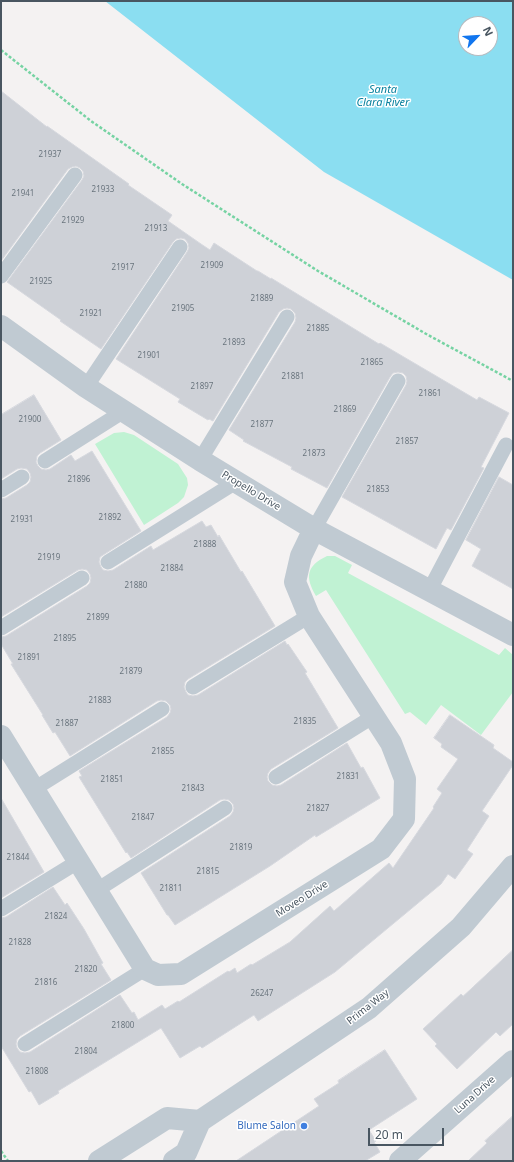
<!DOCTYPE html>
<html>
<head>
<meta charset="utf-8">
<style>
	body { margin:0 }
	#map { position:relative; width:514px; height:1162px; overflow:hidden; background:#f4f2f2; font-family:"Noto Sans",sans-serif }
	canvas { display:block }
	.frame { position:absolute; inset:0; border:2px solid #495661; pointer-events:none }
	.north { position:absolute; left:458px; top:16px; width:40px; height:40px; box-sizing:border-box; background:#fff; border:1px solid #b6bbc0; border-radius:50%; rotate:65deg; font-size:11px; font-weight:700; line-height:16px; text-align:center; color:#495661 }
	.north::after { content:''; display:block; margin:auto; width:14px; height:18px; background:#1176ef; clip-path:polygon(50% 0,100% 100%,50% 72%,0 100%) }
	.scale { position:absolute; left:368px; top:1128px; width:76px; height:18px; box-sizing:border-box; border:2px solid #495661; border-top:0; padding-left:5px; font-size:12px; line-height:14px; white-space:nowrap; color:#495661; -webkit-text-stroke:3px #fff; paint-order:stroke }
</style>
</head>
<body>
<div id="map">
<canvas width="514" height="1162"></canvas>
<div class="frame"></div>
<div class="north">N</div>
<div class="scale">20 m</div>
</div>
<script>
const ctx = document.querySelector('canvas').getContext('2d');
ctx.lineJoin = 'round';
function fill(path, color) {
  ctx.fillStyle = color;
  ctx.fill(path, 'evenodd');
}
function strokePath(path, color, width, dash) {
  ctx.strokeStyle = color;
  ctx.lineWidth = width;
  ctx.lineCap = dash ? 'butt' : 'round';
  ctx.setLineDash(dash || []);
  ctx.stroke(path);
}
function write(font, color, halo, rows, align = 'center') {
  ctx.font = font + ' "Noto Sans",sans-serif';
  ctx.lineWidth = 3;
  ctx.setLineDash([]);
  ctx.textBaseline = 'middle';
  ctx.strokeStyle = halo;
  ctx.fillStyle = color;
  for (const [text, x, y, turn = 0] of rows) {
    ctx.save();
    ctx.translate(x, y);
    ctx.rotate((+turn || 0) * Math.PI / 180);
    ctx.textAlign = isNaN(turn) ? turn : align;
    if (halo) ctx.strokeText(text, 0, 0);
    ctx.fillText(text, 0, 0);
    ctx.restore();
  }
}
const green = new Path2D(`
	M124,432L134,435L178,464L187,478L188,485L184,497L178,503L144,525L95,444L114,433Z
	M327,556H335L352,565L348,573L499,655L505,648L513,655V692L481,735L441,705L426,725L410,712L405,714L326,590L316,596C305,577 306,566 327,556Z`);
const water = new Path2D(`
	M105,1H513V280L324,172ZM466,24H490V48H466Z`);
const building = new Path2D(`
	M1,91L47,127V126L129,184L128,185L172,215L168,221L201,244L210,250L214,243L257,271H258L271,279V278L379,344L380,343L477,400L479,397L509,413L481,467L484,468L451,530L447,528L436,549L342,497L406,385L407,381L406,376L403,373L398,372L393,373L390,377L327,488L291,469L292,467L243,441L244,440L229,430L295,322L296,318L295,313L291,309L287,308L283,309L279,312L213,421L209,419L208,420L178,402L180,399L116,359L187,252L189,248L188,243L185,239L181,238L176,239L173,242L101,349L60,321L61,320L7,282L82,180L84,176L83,171L80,168L76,166L72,167L68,169L1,261Z
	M34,395L61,440L40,453L37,456L36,462L38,466L41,469L46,470L50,469L71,455L75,461L92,451L141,531L103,555L100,557L99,562L101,567L103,570L108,571L113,570L151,546L153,550L202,521L206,527L211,525L218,537L219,535L241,572L242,571L275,626L188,679L185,682L184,687L186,692L188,695L193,696L198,695L285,641L287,645L288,644L307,672L305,673L338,728L271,769L268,773L267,777L268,781L272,785L277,786L281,785L347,743L361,768L363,767L380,798L316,837L315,835L270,866L175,925L168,915H167L141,873L230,816L233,812L234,808L233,804L229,800L224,799L220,800L131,858L127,852L126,853L79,777L82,776L79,771L167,717L170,713L171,709L170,705L166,701L161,700L157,701L70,756L55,732L53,733L42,715H43L11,664H13L1,644V637L6,636L87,586L90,583L91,578L90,574L87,570L82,569L78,570L1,617V499L6,498L27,485L30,482L31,477L30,473L27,469L21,468L17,469L1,479V415Z
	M499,477L513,485V589L472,566L481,549L466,540Z
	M450,715L494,745L493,748L513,762V765L482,811L489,816L467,850L473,854L455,879L448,874L441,884L335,972L258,1021L254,1015L202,1048L200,1046L180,1058L161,1028L58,1091L59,1093L39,1105L31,1091L29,1092L1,1046V918L6,917L53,887L65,905L67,903L84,929L103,963L101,964L111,980L20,1036L17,1039L16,1044L17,1048L20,1052L25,1053L30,1052L120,995L132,1013L134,1012L138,1020L162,1005L165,1009L178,1001L179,1002L228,971L229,972L235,968L237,973L251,964L252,965L290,942L330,906L334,911L389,863L393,868L434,808L433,807L442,793L437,789L458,759L441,747L442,744L434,738Z
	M1,798L44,872L1,898Z
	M513,950V1024L500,1036L496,1032L457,1069L435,1046L437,1044L423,1029L461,994L463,996Z
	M385,1050L417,1099L369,1130L376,1141L374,1142L380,1152L365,1161H236L319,1106L314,1099L339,1083L338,1081Z
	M513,1116V1161H468L487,1143L485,1141Z`);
const path = new Path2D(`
	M1,50L91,121L182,184L318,271L428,335L513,381
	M1,1151L8,1161`);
const service = new Path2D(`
	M1,276L75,175
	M86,387L180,247
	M200,460L287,317
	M45,461L124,411
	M1,490L22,477
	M314,529L398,381
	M108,562L236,482
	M429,591L506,445
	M1,628L82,578
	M193,687L309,616
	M276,777L374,716
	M34,789L162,709
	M97,890L225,808
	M1,909L79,861
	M25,1044L145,969`);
const minor = new Path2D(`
	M1,326L86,387L200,460L314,529L513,635
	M1,736L145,969L158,975L181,974L381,849L404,819L405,779L391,743L309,616L295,582L301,556L314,529
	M99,1161L167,1118L200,1121
	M174,1161L186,1153L200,1121L369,1008L461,927L513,866
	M400,1161L513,1061`);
const markers = [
	[304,1126,4,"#3f7fe0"]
];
const numberNames = [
	["21937",50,155],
	["21933",103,190],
	["21941",23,194],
	["21929",73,221],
	["21913",156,229],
	["21909",212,266],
	["21917",123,268],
	["21925",41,282],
	["21889",262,299],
	["21905",183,309],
	["21921",91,314],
	["21885",318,329],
	["21893",234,343],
	["21901",149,356],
	["21865",372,363],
	["21881",293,377],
	["21897",202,387],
	["21861",430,394],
	["21869",345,410],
	["21900",30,420],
	["21877",262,425],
	["21857",407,442],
	["21873",314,454],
	["21896",79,480],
	["21853",378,490],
	["21892",110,518],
	["21931",22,520],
	["21888",205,545],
	["21919",49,558],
	["21884",172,569],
	["21880",136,586],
	["21899",98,618],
	["21895",65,639],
	["21891",29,658],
	["21879",131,672],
	["21883",100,701],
	["21835",305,722],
	["21887",67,724],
	["21855",163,752],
	["21831",348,777],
	["21851",112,780],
	["21843",193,789],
	["21827",318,809],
	["21847",143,818],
	["21819",241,848],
	["21844",18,858],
	["21815",208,872],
	["21811",171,889],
	["21824",56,917],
	["21828",20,943],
	["21820",86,970],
	["21816",46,983],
	["26247",262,994],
	["21800",123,1026],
	["21804",86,1052],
	["21808",37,1072]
];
const streetNames = [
	["Propello Drive",251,491,31],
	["Moveo Drive",302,899,-32],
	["Prima Way",368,1007,-38],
	["Luna Drive",475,1095,-42]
];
const shopNames = [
	["Blume Salon",296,1126]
];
const waterNames = [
	["Santa",383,90],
	["Clara River",383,103]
];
fill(green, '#c0f2d3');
fill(water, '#8bdef1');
fill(building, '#ced1d7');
strokePath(building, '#d6d8de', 1);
strokePath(path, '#76d3a3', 2.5, [3, 2]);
strokePath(service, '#c0cad2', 15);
strokePath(minor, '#c0cad2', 22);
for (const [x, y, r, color] of markers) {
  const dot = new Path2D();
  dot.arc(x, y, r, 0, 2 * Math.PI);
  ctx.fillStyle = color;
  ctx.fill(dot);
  strokePath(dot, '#fff', 1.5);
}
write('8px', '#6a757e', null, numberNames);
write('10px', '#495661', '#fff', streetNames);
write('10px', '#366cbe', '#fff', shopNames, 'right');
write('italic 11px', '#07819e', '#fff', waterNames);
</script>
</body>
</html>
